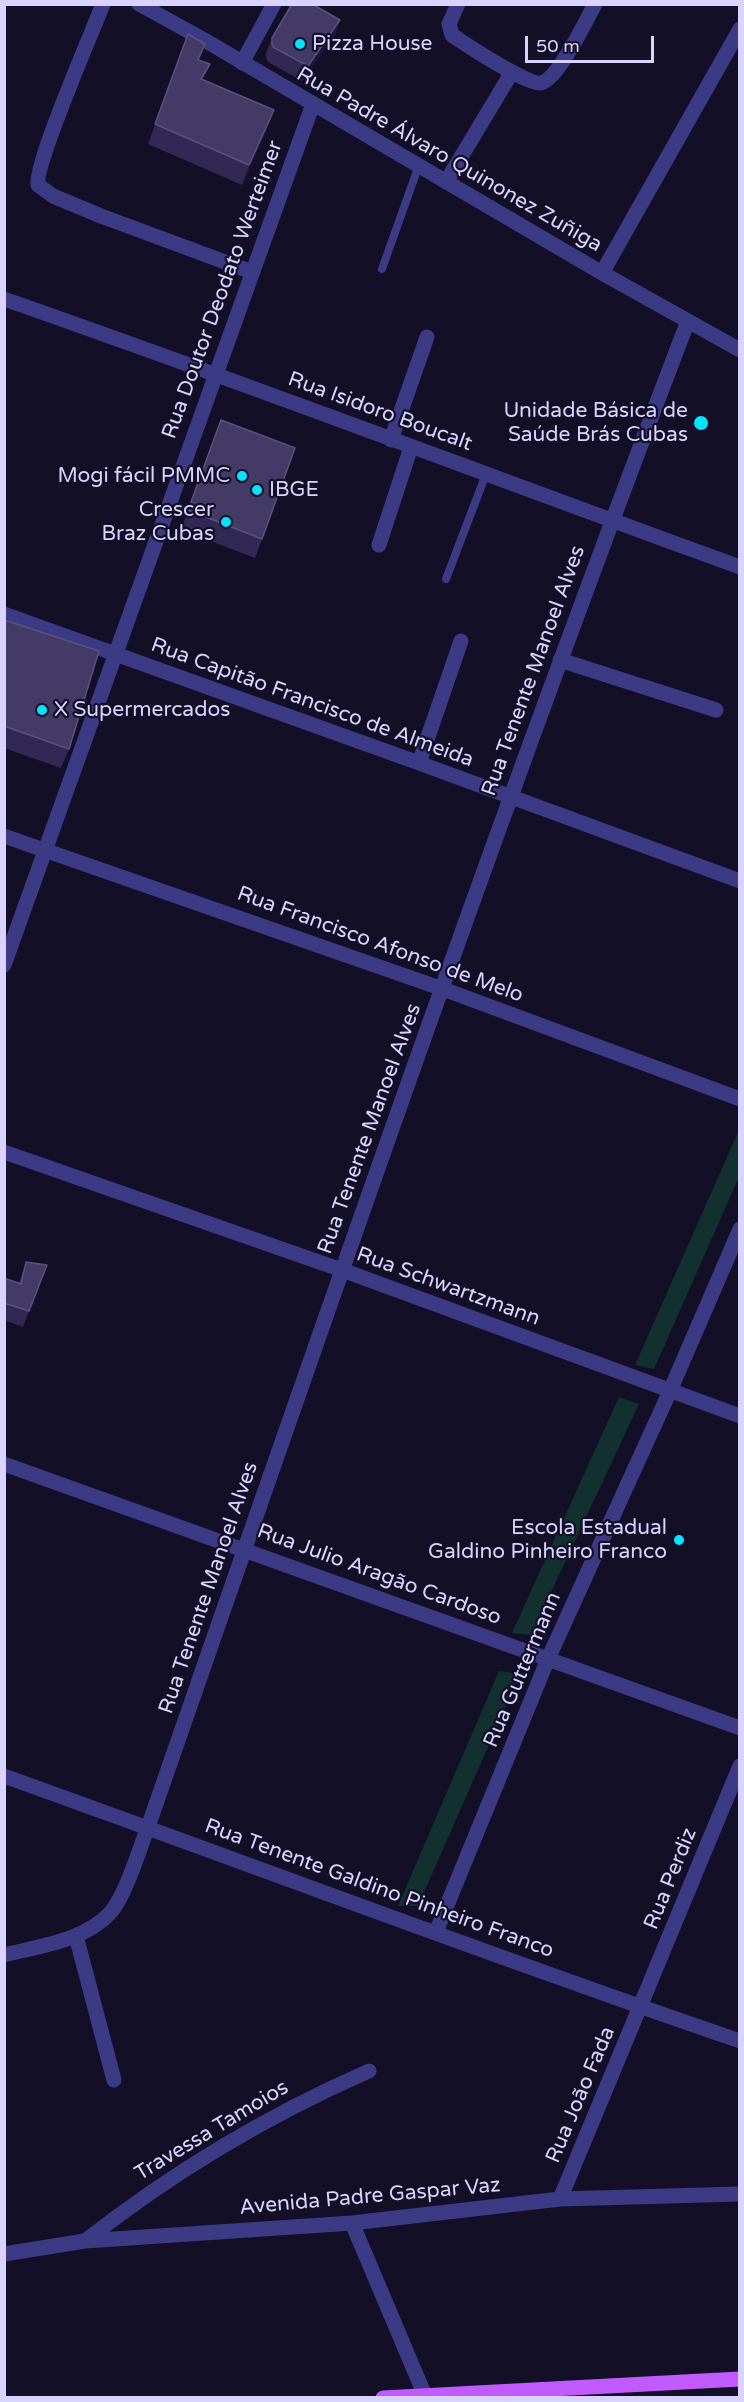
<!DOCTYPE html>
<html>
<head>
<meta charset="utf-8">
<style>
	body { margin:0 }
	#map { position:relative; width:744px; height:2402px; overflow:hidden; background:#130f26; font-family:"Varela Round",sans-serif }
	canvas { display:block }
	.frame { position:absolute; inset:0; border:6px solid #d9d4ff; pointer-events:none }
	.scale { position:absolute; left:525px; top:36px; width:129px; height:27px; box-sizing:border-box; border:3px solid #d9d4ff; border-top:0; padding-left:8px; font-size:18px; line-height:21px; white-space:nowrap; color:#d9d4ff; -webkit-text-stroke:4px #130f26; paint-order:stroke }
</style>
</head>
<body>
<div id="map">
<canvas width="744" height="2402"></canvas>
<div class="frame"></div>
<div class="scale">50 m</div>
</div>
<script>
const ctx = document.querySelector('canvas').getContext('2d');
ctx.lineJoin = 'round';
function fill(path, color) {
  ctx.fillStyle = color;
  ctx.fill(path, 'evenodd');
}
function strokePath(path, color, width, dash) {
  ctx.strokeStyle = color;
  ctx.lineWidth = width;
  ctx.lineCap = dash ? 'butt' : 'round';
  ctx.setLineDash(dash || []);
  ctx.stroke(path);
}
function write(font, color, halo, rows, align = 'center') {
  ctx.font = font + ' "Varela Round",sans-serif';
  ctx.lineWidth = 4.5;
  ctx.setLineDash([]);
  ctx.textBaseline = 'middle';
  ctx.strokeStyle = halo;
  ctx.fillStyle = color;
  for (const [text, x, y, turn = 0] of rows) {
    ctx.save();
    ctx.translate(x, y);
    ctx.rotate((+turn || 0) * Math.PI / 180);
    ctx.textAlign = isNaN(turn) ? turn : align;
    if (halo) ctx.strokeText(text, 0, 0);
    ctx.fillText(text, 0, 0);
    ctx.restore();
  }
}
const green = new Path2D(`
	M739,1130V1177L654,1369L635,1365Z
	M619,1397L639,1404L531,1635L512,1633Z
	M499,1671L513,1673L517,1681L418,1906H398Z`);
const lane = new Path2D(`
	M382,269L419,165
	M446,579L486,474`);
const street = new Path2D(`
	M103,4C92,33 34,165 38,185L53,196L101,216L252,272
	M139,4L201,38L602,273L740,350
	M458,4L449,24L452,35C465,44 529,86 541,83C558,79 586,21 595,4
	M242,63L274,4
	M446,182L512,72
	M602,273L740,29
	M4,299C251,385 494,478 740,567
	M391,440L427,337
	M379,545L411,447
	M4,614L419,763L740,881
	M560,660L716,710
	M419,763L461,641
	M4,836L443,989L740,1099
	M4,965L313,104
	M4,1152L342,1270L740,1416
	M4,1464L740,1728
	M4,1776C250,1864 493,1957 740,2041
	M436,1932L548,1659L670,1391L740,1229
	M76,1936L114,2080
	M4,1955C40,1946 85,1941 111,1912C126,1894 139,1850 148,1827C323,1324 497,819 688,321
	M560,2199L740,1766
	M352,2223L426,2398
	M85,2241C173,2172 266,2116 369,2071
	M4,2254L85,2241L352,2223L560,2199L740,2194`);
const primary = new Path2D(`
	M383,2398L740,2379`);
const wall = new Path2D(`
	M340,20L335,35L302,81L268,62L266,58V53L272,38Z
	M188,34L199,60L210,64L204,80L267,129L242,185L148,144Z
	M221,420L262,539L255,558L181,530Z
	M4,620L69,749L61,768L4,748Z
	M26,1262L47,1265L23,1327L4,1320V1278L19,1283Z`);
const shadedWall = new Path2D(`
	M340,20L335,35L302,81L308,66Z
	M210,64L203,83L201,79Z
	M274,110L267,129L242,185L249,165Z`);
const building = new Path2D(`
	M292,4H312L340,20L308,66L273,47L272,43V38Z
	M188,34L205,44L198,60L210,64L201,79L274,110L249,165L155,124Z
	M221,420L295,448L262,539L188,510Z
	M4,620L99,651L69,749L4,726Z
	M26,1262L47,1265L29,1311L4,1303V1278L21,1284Z`);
const markers = [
	[300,44,6,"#00e5ff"],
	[701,423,8,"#00e5ff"],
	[242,476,6,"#00e5ff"],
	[257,490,6,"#00e5ff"],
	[226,522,6,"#00e5ff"],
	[42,710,6,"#00e5ff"],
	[679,1540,6,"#00e5ff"]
];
const poiNames = [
	["Pizza House",312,44,"left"],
	["Unidade Básica de",688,411],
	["Saúde Brás Cubas",688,435],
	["Mogi fácil PMMC",230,476],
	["IBGE",269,490,"left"],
	["Crescer",214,510],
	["Braz Cubas",214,534],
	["X Supermercados",54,710,"left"],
	["Escola Estadual",667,1528],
	["Galdino Pinheiro Franco",667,1552]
];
const streetNames = [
	["Rua Padre Álvaro Quinonez Zuñiga",449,160,30],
	["Rua Doutor Deodato Werteimer",223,290,-70],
	["Rua Isidoro Boucalt",380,412,20],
	["Rua Tenente Manoel Alves",534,671,-70],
	["Rua Capitão Francisco de Almeida",312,703,20],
	["Rua Francisco Afonso de Melo",380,945,20],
	["Rua Tenente Manoel Alves",370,1129,-70],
	["Rua Schwartzmann",448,1287,20],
	["Rua Julio Aragão Cardoso",379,1575,20],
	["Rua Tenente Manoel Alves",209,1588,-71],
	["Rua Guttermann",523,1670,-67],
	["Rua Perdiz",671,1879,-68],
	["Rua Tenente Galdino Pinheiro Franco",379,1889,20],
	["Rua João Fada",581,2095,-67],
	["Travessa Tamoios",212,2131,-31],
	["Avenida Padre Gaspar Vaz",370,2197,-5]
];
fill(green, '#12302f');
strokePath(lane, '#3d3a85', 8);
strokePath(street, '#3d3a85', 15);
strokePath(primary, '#c25bff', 15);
fill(wall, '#312854');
fill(shadedWall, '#1d163a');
fill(building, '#433a66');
strokePath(building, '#5a527e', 1.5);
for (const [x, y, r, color] of markers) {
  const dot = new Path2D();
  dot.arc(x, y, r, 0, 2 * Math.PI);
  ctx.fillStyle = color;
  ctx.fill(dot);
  strokePath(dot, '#130f26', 2);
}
write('21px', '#d9d4ff', '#130f26', poiNames, 'right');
write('21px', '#d9d4ff', '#130f26', streetNames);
</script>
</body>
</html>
